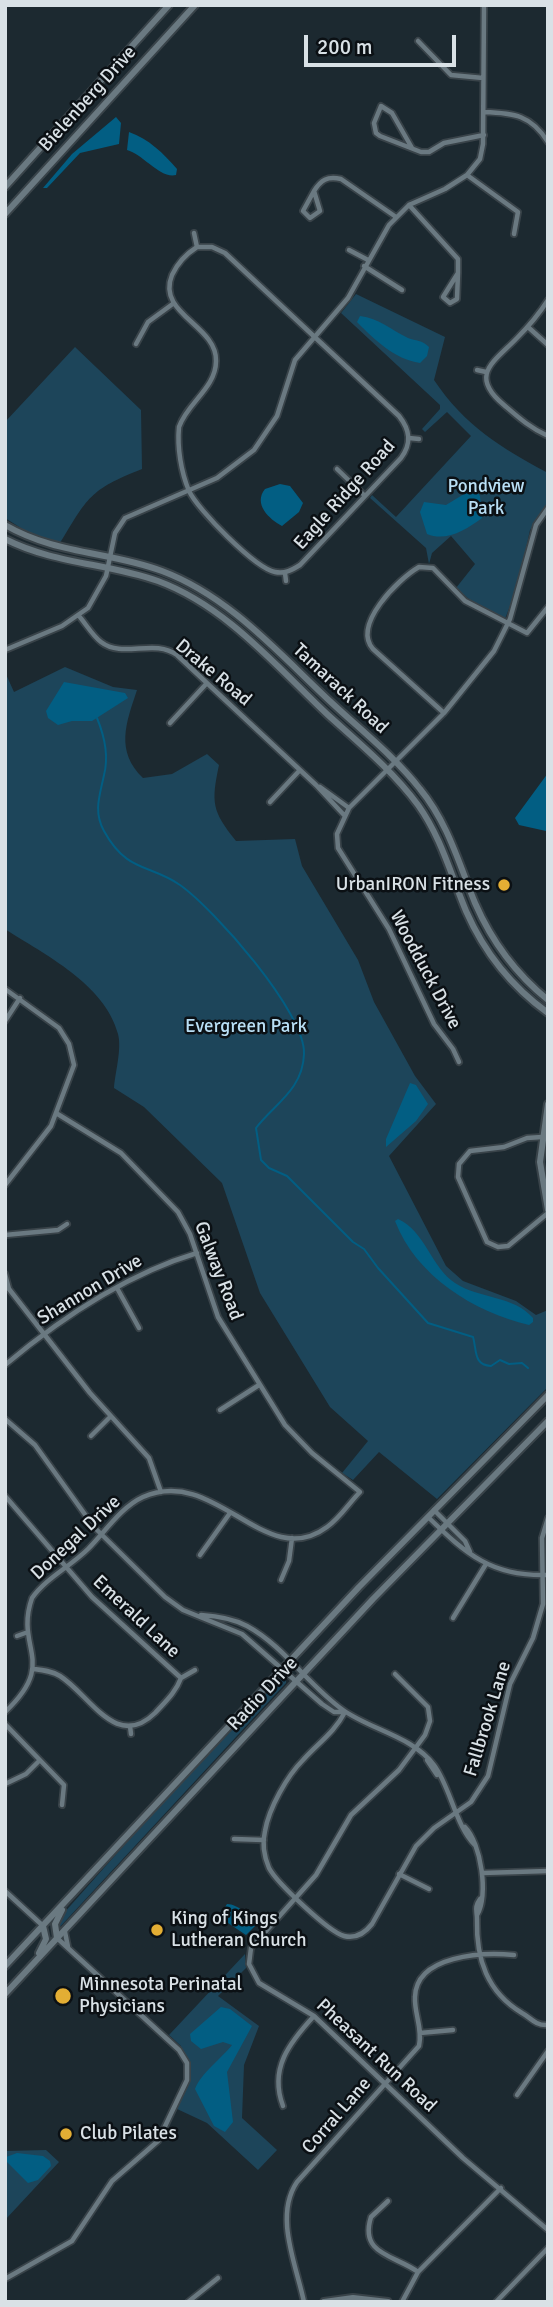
<!DOCTYPE html>
<html>
<head>
<meta charset="utf-8">
<style>
	body { margin:0 }
	#map { position:relative; width:553px; height:2307px; overflow:hidden; background:#1c2930; font-family:Signika,sans-serif }
	canvas { display:block }
	.frame { position:absolute; inset:0; border:7px solid #d9e1e6; pointer-events:none }
	.scale { position:absolute; left:304px; top:35px; width:152px; height:32px; box-sizing:border-box; border:4px solid #d9e1e6; border-top:0; padding-left:9px; font-size:21px; line-height:24px; white-space:nowrap; color:#d9e1e6; -webkit-text-stroke:5px #0b1014; paint-order:stroke }
</style>
</head>
<body>
<div id="map">
<canvas width="553" height="2307"></canvas>
<div class="frame"></div>
<div class="scale">200 m</div>
</div>
<script>
const ctx = document.querySelector('canvas').getContext('2d');
ctx.lineJoin = 'round';
function fill(path, color) {
  ctx.fillStyle = color;
  ctx.fill(path, 'evenodd');
}
function strokePath(path, color, width, dash) {
  ctx.strokeStyle = color;
  ctx.lineWidth = width;
  ctx.lineCap = dash ? 'butt' : 'round';
  ctx.setLineDash(dash || []);
  ctx.stroke(path);
}
function write(font, color, halo, rows, align = 'center') {
  ctx.font = font + ' Signika,sans-serif';
  ctx.lineWidth = 5;
  ctx.setLineDash([]);
  ctx.textBaseline = 'middle';
  ctx.strokeStyle = halo;
  ctx.fillStyle = color;
  for (const [text, x, y, turn = 0] of rows) {
    ctx.save();
    ctx.translate(x, y);
    ctx.rotate((+turn || 0) * Math.PI / 180);
    ctx.textAlign = isNaN(turn) ? turn : align;
    if (halo) ctx.strokeText(text, 0, 0);
    ctx.fillText(text, 0, 0);
    ctx.restore();
  }
}
const green = new Path2D(`
	M356,294L445,337L434,380C465,426 500,447 548,473V503L530,530L518,585L505,619L470,600L456,588L475,564L451,536L432,553L429,564L426,548L370,498L372,495L396,517L471,436L447,412L425,432L422,429L440,409V405L341,313Z
	M75,347L141,410L142,469C89,490 88,497 59,545L32,535L5,518V422Z
	M65,667L113,687L137,690C126,723 115,751 143,778L172,774L207,754L219,765C211,803 212,811 236,841L295,839L302,866L358,960L374,1002L415,1076L436,1104L389,1156L446,1266L463,1281L516,1301L536,1315L548,1310V1387L437,1499L379,1452L353,1480L342,1473L368,1441L330,1407L260,1293L222,1183L144,1107L114,1088C115,1073 122,1049 118,1034C105,984 45,955 5,929V672L14,692Z
	M283,1676L286,1677V1683L58,1929L63,1914L143,1824Z
	M245,1954L246,1968L218,1996L259,2026L244,2065L242,2118L277,2150L258,2170L207,2123L175,2108C186,2083 191,2077 179,2050L181,2046L169,2035Z
	M46,2150L59,2162L5,2220V2151Z`);
const water = new Path2D(`
	M116,117L121,123L119,144L80,153L47,188H43L72,154Z
	M129,132C149,139 163,153 177,169L176,175C160,179 143,154 127,150Z
	M360,316C379,318 391,330 408,338C416,341 422,340 429,347L427,356L420,363C394,359 375,340 357,322Z
	M280,484L290,486L303,503L299,512L282,526C269,519 253,504 265,489Z
	M474,488L480,496L482,518C466,530 446,542 427,534L420,512L424,502L446,505Z
	M64,682L125,693L128,698L92,721H72L58,725L48,718L46,711Z
	M548,773V829L546,831L519,825L515,818Z
	M410,1083L416,1085L428,1104L416,1121L386,1147V1139Z
	M398,1219C425,1231 431,1267 455,1283C479,1299 513,1295 533,1318V1322L529,1325C474,1312 416,1276 395,1221Z
	M227,1904C238,1904 252,1917 255,1926L246,1935L225,1921L222,1912Z
	M221,2007L230,2009L252,2026L227,2072L233,2122L225,2132L214,2126L195,2089C201,2073 222,2058 232,2045L223,2042L201,2049L191,2041L190,2034Z
	M17,2153L43,2156L50,2161L51,2166L38,2180L28,2183L6,2161V2157Z`);
const stream = new Path2D(`
	M97,718C104,735 109,756 104,775C100,795 93,811 104,831C127,873 150,864 180,885C214,909 306,1013 304,1054C303,1090 273,1105 256,1128L261,1160L269,1168L287,1176L353,1242L364,1249L378,1268L428,1323L473,1337C477,1350 473,1365 491,1366L500,1360L509,1364L522,1363L528,1368`);
const street = new Path2D(`
	M418,41L451,75L483,78
	M484,112C514,113 531,115 548,142
	M412,148L392,113L381,106L374,123L376,133L380,136L421,152H429L444,143L484,135
	M467,175L518,212L514,234
	M314,191L303,211L310,218L320,211L314,191C321,180 327,176 341,179L396,217
	M409,205L458,259V273
	M194,233L197,247
	M197,247H212L225,253L399,416C410,430 412,443 401,458L300,565C292,570 285,574 275,572C255,568 198,510 189,491C181,472 177,447 179,427C187,403 216,388 216,361C217,325 156,314 172,275C178,262 186,254 197,247Z
	M349,250L368,260
	M364,266L402,290
	M458,273L457,299L450,303L443,297Z
	M548,300C539,314 529,326 517,338C494,362 468,375 504,405C518,417 530,428 548,436
	M528,327L548,345
	M136,344L148,322L174,303
	M477,370L486,372
	M409,438L419,439
	M337,469L365,496
	M285,573L286,581
	M79,616C86,624 92,635 101,642C123,659 154,638 177,655L316,785L344,815
	M5,650L62,626L88,608L106,576L115,533L125,518L217,478L254,450L277,416L295,360L348,298L389,225L409,205L445,189L467,175L480,159L483,144L484,5
	M444,713L373,649C352,625 398,579 419,567L433,568L465,601L527,633L548,607
	M170,723L207,683
	M320,787L349,808
	M270,802L300,770
	M5,989L59,1028L69,1044L74,1065L51,1126L5,1185
	M5,1021L20,998
	M459,1062L453,1049L434,1024L389,929L338,848L337,834L349,808L444,713L494,651L510,619L536,525L548,508
	M542,1137L527,1138L504,1147L470,1151L459,1164L458,1177L487,1242L498,1247L508,1246L548,1213
	M5,1235L58,1230L67,1224
	M5,1274L9,1289L90,1393L149,1458L161,1492
	M117,1288L139,1328
	M5,1365C61,1318 127,1274 197,1253
	M220,1410L259,1385
	M5,1419L35,1445L94,1527L165,1597L183,1610L242,1634L322,1704L334,1712H345
	M91,1436L111,1416
	M5,1496L92,1597L181,1678
	M434,1510L465,1541L470,1552
	M428,1517C466,1554 492,1577 548,1575
	M200,1555L230,1513
	M281,1580L289,1561L292,1538
	M201,1615C217,1616 232,1618 247,1626C284,1646 309,1686 343,1710C371,1730 412,1736 434,1765C450,1786 456,1827 475,1845
	M453,1618L486,1564
	M17,1636L28,1632
	M34,1669C43,1670 52,1671 60,1676C90,1695 116,1751 155,1713C165,1702 176,1692 181,1678
	M395,1674L428,1707L430,1721L425,1735L399,1770L351,1815L316,1875L251,1948L249,1964L259,1983L314,2016L463,2158L548,2230
	M181,1678L195,1670
	M5,1712C59,1661 14,1649 32,1598C46,1578 71,1566 88,1549C105,1532 121,1507 143,1497C216,1465 265,1573 327,1527C340,1518 349,1503 360,1492L312,1453L285,1425L218,1317L190,1234L178,1212L121,1153L56,1113
	M345,1712C334,1733 318,1743 303,1760C287,1776 269,1808 265,1831C262,1843 264,1856 269,1868C277,1883 329,1932 344,1936C356,1939 365,1933 372,1924L416,1846L434,1828L471,1802L488,1776L510,1684L533,1638L543,1604L542,1538L548,1518
	M5,1724L64,1785L62,1805
	M130,1726L131,1734
	M427,1760L437,1775
	M5,1784L26,1774L39,1761
	M465,1827C481,1843 489,1896 477,1915
	M234,1839L264,1840
	M482,1873L548,1871
	M399,1874L429,1889
	M5,1891L42,1925
	M480,1899C474,1907 477,1911 477,1919C476,1959 487,1992 522,2013C531,2018 535,2025 546,2025
	M65,1932L68,1947
	M420,2033L453,2030
	M517,2095L548,2051
	M283,2106C269,2069 289,2043 314,2016
	M388,2201L371,2217C359,2255 395,2255 418,2272
	M5,2279L72,2241L112,2181L158,2141L187,2080V2063L179,2050L57,1938
	M188,2302L218,2278
	M304,2302C296,2264 274,2216 297,2182L419,2046C423,2029 414,2013 415,1997C416,1955 483,1952 514,1955
	M402,2302L418,2272L501,2188
	M496,2302L548,2248`);
const secondary = new Path2D(`
	M5,187L169,5
	M5,214L195,5
	M5,525C57,555 109,551 162,571C231,597 280,655 333,704C362,731 395,757 420,789C448,823 459,864 475,903C492,942 516,974 548,1000
	M5,539C54,564 107,563 158,581C226,606 276,666 328,715C359,743 393,771 418,805C441,837 451,875 466,911C484,952 512,987 548,1013
	M548,1104L540,1162L548,1210
	M57,1938L55,1924L62,1910
	M39,1953L46,1939L43,1926
	M5,1966L359,1587L548,1395
	M5,1994L373,1599L548,1421
	M324,2302L353,2298L388,2302`);
const markers = [
	[504,885,7,"#e3ae34"],
	[157,1930,7,"#e3ae34"],
	[63,1996,9,"#e3ae34"],
	[66,2134,7,"#e3ae34"]
];
const streetNames = [
	["Bielenberg Drive",88,99,-48],
	["Eagle Ridge Road",345,495,-48],
	["Drake Road",213,673,40],
	["Tamarack Road",340,689,43],
	["Woodduck Drive",425,970,62],
	["Galway Road",218,1271,69],
	["Shannon Drive",90,1290,-31],
	["Donegal Drive",76,1538,-43],
	["Emerald Lane",136,1617,43],
	["Radio Drive",263,1694,-47],
	["Fallbrook Lane",488,1719,-73],
	["Pheasant Run Road",376,2056,43],
	["Corral Lane",337,2116,-49]
];
const parkNames = [
	["Pondview",486,487],
	["Park",486,509],
	["Evergreen Park",246,1027]
];
const poiNames = [
	["UrbanIRON Fitness",490,885,"right"],
	["King of Kings",171,1919],
	["Lutheran Church",171,1941],
	["Minnesota Perinatal",79,1985],
	["Physicians",79,2007],
	["Club Pilates",80,2134]
];
fill(green, '#1d455a');
fill(water, '#025e83');
strokePath(stream, '#025e83', 2);
strokePath(street, '#394349', 8);
strokePath(secondary, '#394349', 10);
strokePath(street, '#6a7981', 4.5);
strokePath(secondary, '#6a7981', 6);
for (const [x, y, r, color] of markers) {
  const dot = new Path2D();
  dot.arc(x, y, r, 0, 2 * Math.PI);
  ctx.fillStyle = color;
  ctx.fill(dot);
  strokePath(dot, '#0b1014', 2.5);
}
write('19px', '#d9e1e6', '#0b1014', streetNames);
write('19px', '#b9dff5', '#0b1014', parkNames);
write('19px', '#d9e1e6', '#0b1014', poiNames, 'left');
</script>
</body>
</html>
